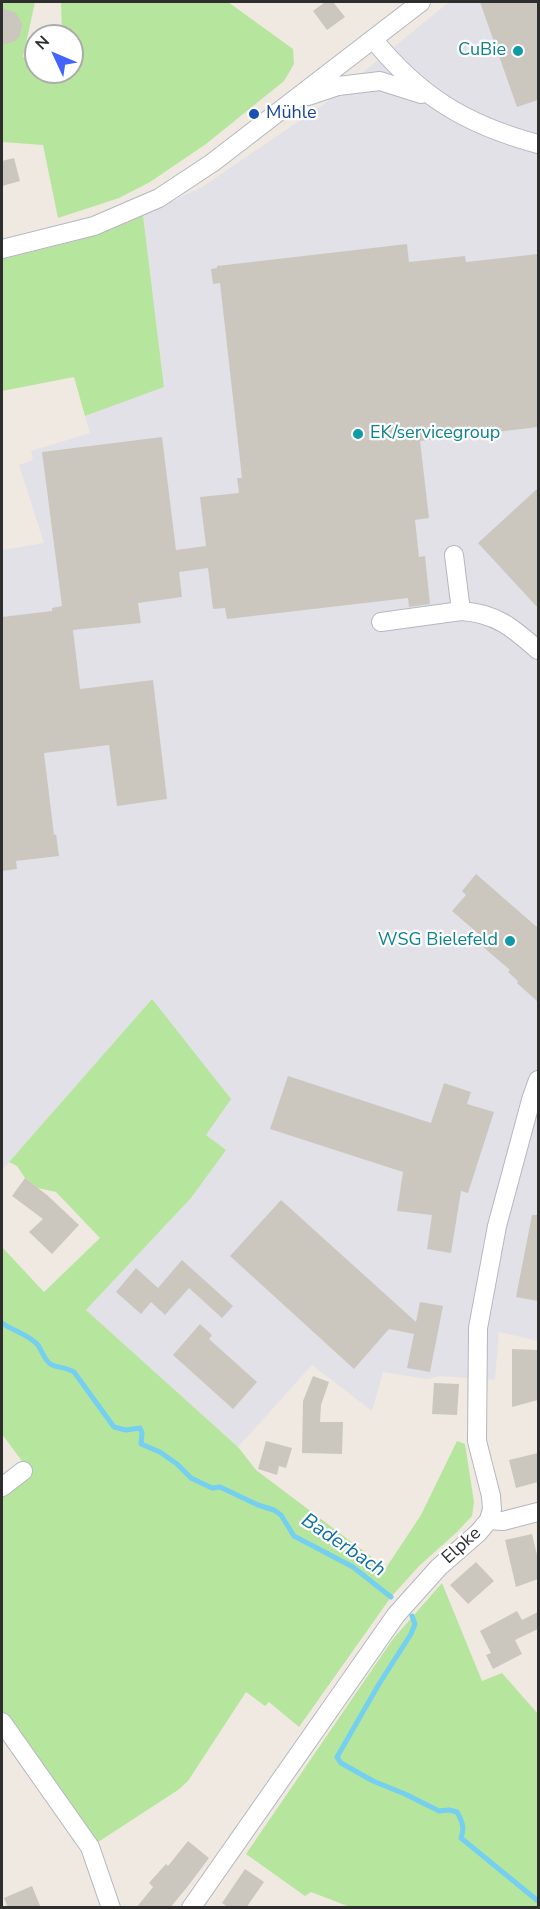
<!DOCTYPE html>
<html>
<head>
<meta charset="utf-8">
<style>
	body { margin:0 }
	#map { position:relative; width:540px; height:1909px; overflow:hidden; background:#efe9e1; font-family:"Nunito Sans",sans-serif }
	canvas { display:block }
	.frame { position:absolute; inset:0; border:3px solid #2e2e2e; pointer-events:none }
	.north { position:absolute; left:24px; top:24px; width:60px; height:60px; box-sizing:border-box; background:#fff; border:2px solid #ababab; border-radius:50%; rotate:314deg; font-size:16px; font-weight:700; line-height:24px; text-align:center; color:#2e2e2e }
	.north::after { content:''; display:block; margin:auto; width:21px; height:27px; background:#4264fb; clip-path:polygon(50% 0,100% 100%,50% 72%,0 100%) }
</style>
</head>
<body>
<div id="map">
<canvas width="540" height="1909"></canvas>
<div class="frame"></div>
<div class="north">N</div>
</div>
<script>
const ctx = document.querySelector('canvas').getContext('2d');
ctx.lineJoin = 'round';
function fill(path, color) {
  ctx.fillStyle = color;
  ctx.fill(path, 'evenodd');
}
function strokePath(path, color, width, dash) {
  ctx.strokeStyle = color;
  ctx.lineWidth = width;
  ctx.lineCap = dash ? 'butt' : 'round';
  ctx.setLineDash(dash || []);
  ctx.stroke(path);
}
function write(font, color, halo, rows, align = 'center') {
  ctx.font = font + ' "Nunito Sans",sans-serif';
  ctx.lineWidth = 4.5;
  ctx.setLineDash([]);
  ctx.textBaseline = 'middle';
  ctx.strokeStyle = halo;
  ctx.fillStyle = color;
  for (const [text, x, y, turn = 0] of rows) {
    ctx.save();
    ctx.translate(x, y);
    ctx.rotate((+turn || 0) * Math.PI / 180);
    ctx.textAlign = isNaN(turn) ? turn : align;
    if (halo) ctx.strokeText(text, 0, 0);
    ctx.fillText(text, 0, 0);
    ctx.restore();
  }
}
const industrial = new Path2D(`
	M449,2H538V1341L499,1332L495,1380L440,1376L427,1379L383,1372L372,1411L312,1365L238,1447L86,1310L191,1198L225,1150L206,1135L152,999L2,1170V550L44,543L19,465L33,460L31,451L90,433L85,416L164,386L143,215L202,187L324,104Z`);
const green = new Path2D(`
	M2,2H35L23,57H36V72H72V36H62L61,2H228L293,49L294,64L284,81L206,144L150,182L119,198L58,218L43,145L2,142Z
	M143,215L164,387L85,416L74,377L2,391V259C50,247 99,238 143,215Z
	M152,999L231,1099L206,1135L226,1150L191,1198L86,1310L238,1447L256,1470L386,1568L421,1515L457,1441L465,1444L474,1502L472,1516L457,1532L419,1566L391,1597L299,1727L269,1702L265,1706L246,1692L188,1781L178,1790L95,1844L2,1716V1494L30,1472L2,1434V1247L44,1292L100,1238L56,1192L38,1188L25,1178L17,1166L9,1162Z
	M442,1583L482,1681L502,1673L538,1714V1907H350L311,1892L305,1896L246,1854L393,1639Z`);
const stream = new Path2D(`
	M2,1323C13,1331 28,1334 38,1345C42,1351 45,1362 52,1365C59,1368 66,1367 74,1372L114,1427L126,1430L140,1428L142,1433L141,1444L160,1452L177,1464L191,1478L212,1488L220,1487L258,1505L274,1510L281,1515L294,1536L353,1567L391,1597
	M412,1616L415,1624L411,1634L379,1684L337,1757L341,1763L373,1781L405,1794L439,1811L449,1810L457,1812C462,1821 465,1828 461,1838L538,1901`);
const building = new Path2D(`
	M325,2H333L345,17L327,30L313,11Z
	M480,2H538V100L517,107Z
	M2,8L16,13L22,24L20,36L15,41L2,45Z
	M14,158L20,181L2,186V161Z
	M407,244L409,262L465,256L466,262L538,254V427L420,441L429,518L415,520L419,557L425,556L430,604L409,607L408,598L227,619L225,608L213,609L208,568L179,572L182,597L138,603L141,623L73,630L80,689L153,680L167,799L117,806L109,745L44,753L54,835L56,834L59,856L16,861L17,869L2,871V617L52,611V608L62,606L42,452L162,437L176,550L206,546L200,497L239,493L237,478H242L220,283L213,284L211,269L217,268V266Z
	M538,488V608L478,543Z
	M476,874L538,928V1002L517,983L518,981L508,972L510,970L482,946L485,943L479,938L481,936L452,911L466,895L462,891Z
	M288,1076L431,1123L444,1083L471,1092L467,1104L494,1112L468,1193L461,1191L451,1253L427,1249L432,1215L397,1211L403,1172L270,1129Z
	M25,1178L47,1195L79,1225L52,1254L29,1232L43,1219L12,1196Z
	M281,1200L416,1322L420,1302L443,1306L430,1372L407,1368L414,1334L389,1329L354,1369L230,1256Z
	M532,1215H538V1301L516,1297Z
	M182,1260L233,1306L222,1318L189,1288L165,1315L151,1302L141,1314L116,1292L136,1268L158,1288Z
	M200,1324L212,1335L209,1339L257,1382L233,1409L173,1355Z
	M512,1349L538,1350V1400L512,1407Z
	M313,1376L329,1382L321,1405L320,1422H343L342,1454L302,1453L303,1401Z
	M434,1383L459,1384L457,1415L432,1414Z
	M266,1441L292,1448L286,1468L279,1466L277,1475L258,1469Z
	M538,1453V1482L516,1488L509,1460Z
	M532,1534L538,1559V1579L516,1587L505,1540Z
	M476,1562L494,1581L468,1604L450,1585Z
	M517,1611L522,1620L538,1612V1629L515,1640L522,1654L493,1669L486,1655L491,1653L480,1631Z
	M188,1841L209,1858L188,1886L170,1908H136L153,1887L149,1883L166,1864L168,1866Z
	M245,1869L264,1882L246,1908H229L222,1903Z
	M32,1886L41,1908H8L4,1898Z`);
const minor = new Path2D(`
	M373,39C420,97 467,125 538,144
	M308,96L338,86L380,81L421,94
	M2,249L94,226L159,198L212,163L421,2
	M454,555L461,611
	M381,622L461,611C496,613 513,628 538,650
	M2,1487L23,1471
	M489,1520L503,1521L538,1512
	M2,1722L90,1847L111,1908
	M191,1908L396,1615L439,1567L478,1533L489,1520L492,1509L491,1496L477,1441L478,1328L497,1226L531,1100L538,1080`);
const markers = [
	[518,51,6,"#0f9aa8"],
	[254,114,6,"#1a4fb4"],
	[358,434,6,"#0f9aa8"],
	[510,941,6,"#0f9aa8"]
];
const cultureNames = [
	["CuBie",506,51],
	["EK/servicegroup",370,434,"left"],
	["WSG Bielefeld",498,941]
];
const transitNames = [
	["Mühle",266,114]
];
const streetNames = [
	["Elpke",462,1546,-42]
];
const waterNames = [
	["Baderbach",343,1546,34]
];
fill(industrial, '#e3e1e8');
fill(green, '#b6e59e');
strokePath(stream, '#75cff0', 5);
fill(building, '#cbc7bf');
strokePath(minor, '#b4b7c1', 20);
strokePath(minor, '#fff', 18);
for (const [x, y, r, color] of markers) {
  const dot = new Path2D();
  dot.arc(x, y, r, 0, 2 * Math.PI);
  ctx.fillStyle = color;
  ctx.fill(dot);
  strokePath(dot, '#fff', 2);
}
write('18px', '#0d838f', '#fff', cultureNames, 'right');
write('18px', '#164399', '#fff', transitNames, 'left');
write('18px', '#2e2e2e', '#fff', streetNames);
write('italic 20px', '#0d6fa3', '#fff', waterNames);
</script>
</body>
</html>
